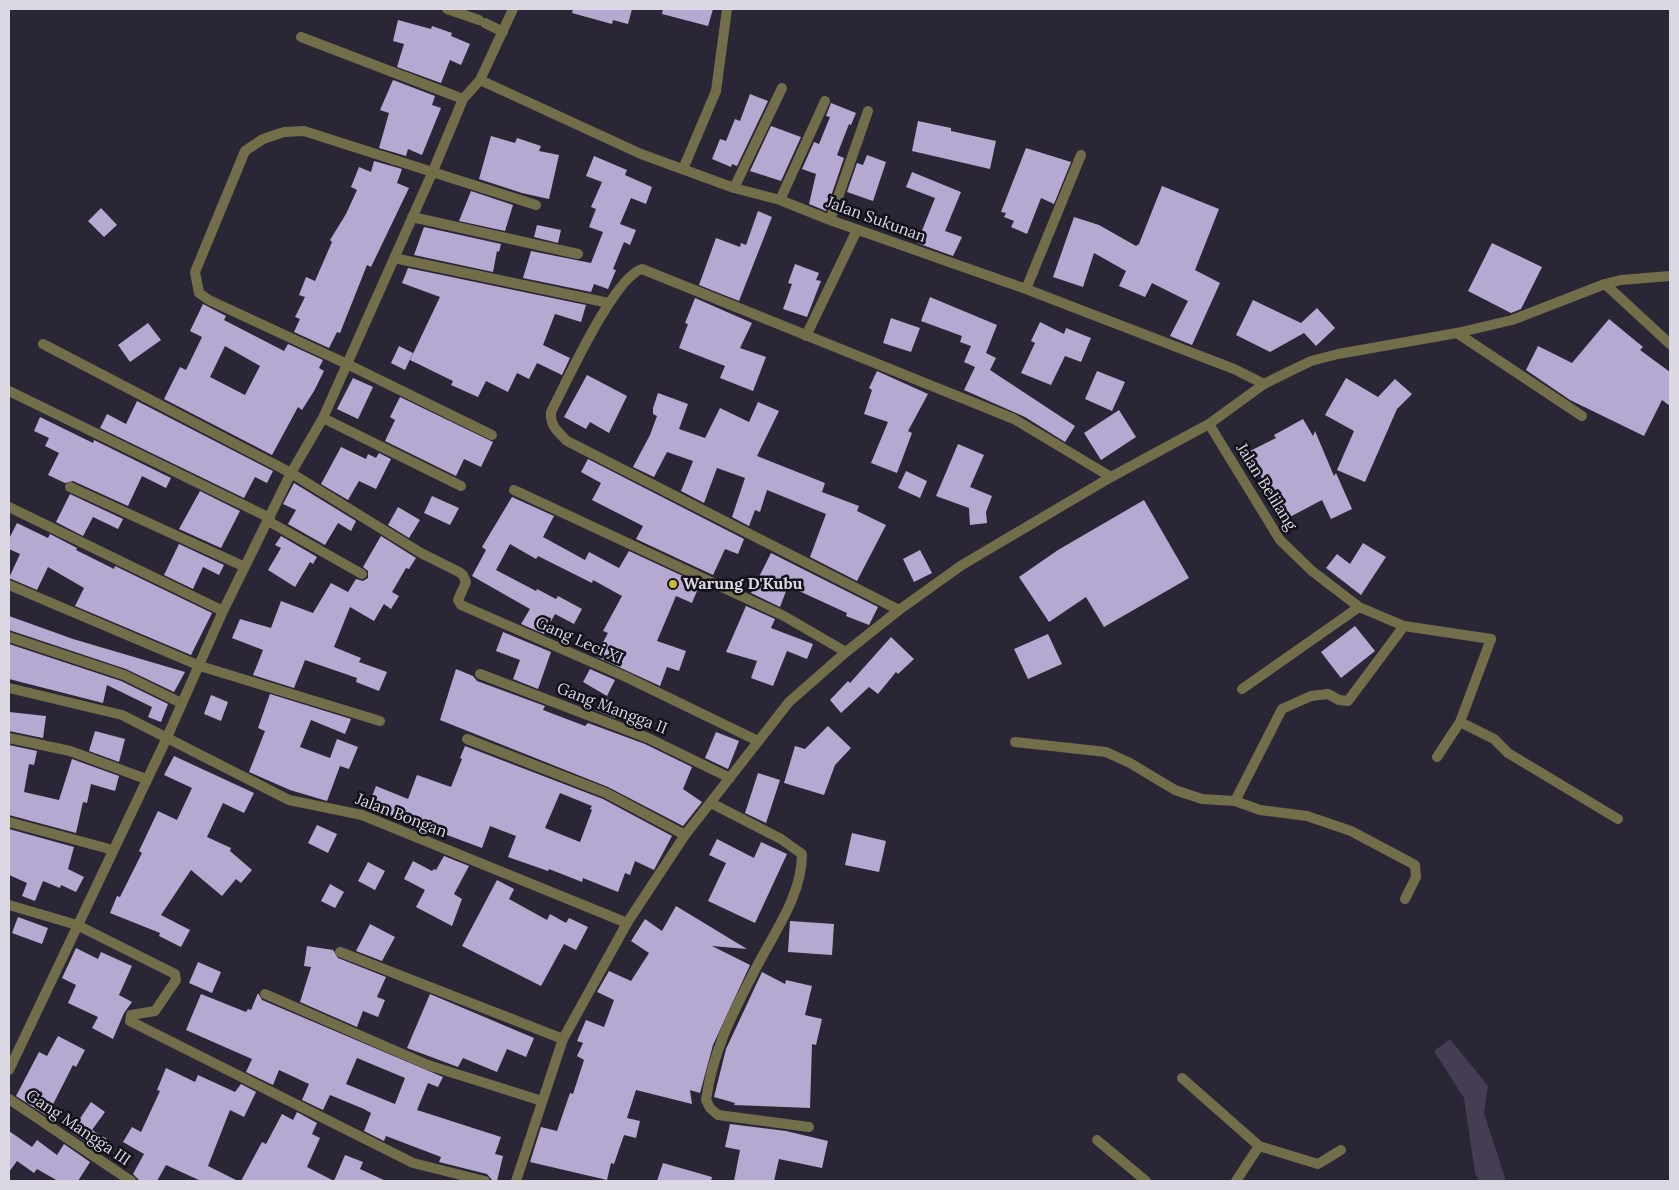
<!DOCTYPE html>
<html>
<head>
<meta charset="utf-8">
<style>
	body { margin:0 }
	#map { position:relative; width:1679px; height:1190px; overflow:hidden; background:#2b2636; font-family:Lora,serif }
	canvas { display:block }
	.frame { position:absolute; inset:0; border:10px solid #dbd8e3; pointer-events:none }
</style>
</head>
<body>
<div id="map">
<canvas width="1679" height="1190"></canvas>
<div class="frame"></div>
</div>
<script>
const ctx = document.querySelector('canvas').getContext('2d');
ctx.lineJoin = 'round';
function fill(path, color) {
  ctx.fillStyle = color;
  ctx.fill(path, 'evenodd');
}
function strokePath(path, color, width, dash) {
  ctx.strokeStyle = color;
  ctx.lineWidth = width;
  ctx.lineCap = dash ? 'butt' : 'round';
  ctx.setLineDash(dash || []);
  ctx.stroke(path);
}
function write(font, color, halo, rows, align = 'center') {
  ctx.font = font + ' Lora,serif';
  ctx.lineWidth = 5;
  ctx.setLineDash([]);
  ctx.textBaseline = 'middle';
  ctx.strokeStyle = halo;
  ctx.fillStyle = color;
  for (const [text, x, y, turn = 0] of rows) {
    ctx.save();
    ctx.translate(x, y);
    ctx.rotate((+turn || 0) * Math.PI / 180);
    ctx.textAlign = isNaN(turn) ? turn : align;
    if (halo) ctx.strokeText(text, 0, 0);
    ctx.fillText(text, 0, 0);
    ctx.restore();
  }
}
const green = new Path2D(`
	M1450,1039L1488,1086L1484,1113L1506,1181H1479L1475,1173L1464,1098L1434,1051Z`);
const building = new Path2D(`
	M573,9H632L628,24L613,20L612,24L572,13Z
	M663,9H713L708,26L662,14Z
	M398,20L431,29L432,26L452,33L451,36L470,44L461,65L450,60L441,83L397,67L404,44L393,41Z
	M393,80L435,96L432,105L441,108L422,155L408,149L406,156L379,148L389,113L380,110Z
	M750,94L768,101L737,166L732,164L731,167L712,159L720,139L726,141L735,119L740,121Z
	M831,103L856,113L851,125L849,124L837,155L844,158L826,211L809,204L816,174L802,169L814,142L819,144L830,117L826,116Z
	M918,121L951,128V131L996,141L990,169L912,151Z
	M771,126L801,137L781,181L750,171Z
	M491,136L515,143L517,138L541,146L539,151L559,155L549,199L522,193L479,179Z
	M1026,148L1071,162L1054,204L1041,198L1027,234L1011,227L1014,221L1004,217L1006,213L1001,212Z
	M867,155L886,162L873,201L847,192L857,163L863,165Z
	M594,156L627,170L625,175L652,187L646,204L631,198L620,224L636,230L630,245L624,242L613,269L616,270L608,289L594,284L591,292L523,278L531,251L591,263L603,232L589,227L596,209L591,207L602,182L586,176Z
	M374,161L402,169L397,183L409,188L371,267L367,265L340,333L337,332L329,348L294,332L300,319L295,317L305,297L299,295L306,277L315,281L332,242L330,240L346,214L357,190L351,187L359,167L371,172Z
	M912,172L961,192L945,231L962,237L953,256L917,243L935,198L906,187Z
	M1162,186L1219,209L1195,270L1220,283L1192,345L1170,336L1188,301L1152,283L1145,297L1119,286L1126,271L1094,253L1083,287L1053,277L1074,217L1099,225L1136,246L1139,244Z
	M471,191L513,205L505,231L459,221Z
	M101,208L117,225L104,237L88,221Z
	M758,211L772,217L739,301L699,285L716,238L740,247L741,243L746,245Z
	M537,225L561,230L558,243L534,237Z
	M424,227L501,244L499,252L497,251L493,272L414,255Z
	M1492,243L1542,267L1521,309L1511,313L1468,291Z
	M795,264L819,273L816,280L821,281L807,317L783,309L792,284L788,283Z
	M408,268L586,305L581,322L555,314L543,345L570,358L562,375L537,363L529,379L517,373L508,392L486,381L478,397L451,385L453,381L410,360L440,297L402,283Z
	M930,297L997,325L986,353L996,358L990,370L1075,426L1065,442L1025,417L964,390L975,367L964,362L971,346L960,342L962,336L921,321Z
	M695,298L752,323L740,348L766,357L753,391L720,378L725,366L679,348L688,324L685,323Z
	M1253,300L1301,323L1317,308L1335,328L1316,346L1304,333L1270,352L1236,335Z
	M203,304L226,316L224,320L284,351L288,344L323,360L319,368L324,371L314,391L302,410L298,407L272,455L164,399L180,367L186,370L202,337L190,331ZM225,346L260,366L245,395L210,377Z
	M891,318L920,328L911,352L883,343Z
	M1609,319L1643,347L1640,350L1670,372V406L1662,400L1644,436L1570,400L1526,370L1538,346L1572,363Z
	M1040,322L1064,334L1066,328L1091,338L1081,362L1065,356L1051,385L1021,373L1035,343L1031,341Z
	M148,323L161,340L130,362L118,345Z
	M399,346L413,353L405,370L391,363Z
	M877,371L928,394L908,431L912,433L897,473L871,463L888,422L864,414L872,390L869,388Z
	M1097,371L1125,382L1112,411L1085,399Z
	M587,375L627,396L609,433L590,422L586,429L564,417Z
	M353,378L373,387L358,419L337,409Z
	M1346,378L1378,397L1395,379L1412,394L1397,409L1365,482L1337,470L1354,431L1325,415Z
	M658,393L688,404L679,429L705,438L720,408L749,422L758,402L779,411L757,456L825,483L822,492L859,506L857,511L886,525L857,581L810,557L826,514L767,490L760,512L755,510L749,526L732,517L745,478L717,468L704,503L681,491L693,461L667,452L654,477L633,467L650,435L657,416L653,414V408Z
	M400,397L493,442L481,467L464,459L456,476L385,441L395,420L390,417Z
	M137,401L273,471L267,483L255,477L244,498L100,428L107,414L126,424Z
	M1119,410L1136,437L1101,460L1084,433Z
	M40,417L93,443L94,440L171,478L166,488L142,476L128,506L73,481L65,483L48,475L59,453L45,446L49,438L34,431Z
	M1303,419L1313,436L1315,431L1334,476L1336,473L1352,509L1331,519L1322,500L1284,520L1248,452L1276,438L1274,435Z
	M958,444L984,455L970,487L992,496L986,512L987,523L970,525L969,508L936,496Z
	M341,447L366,459L368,454L376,458L379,453L391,459L376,489L359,481L348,500L321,484Z
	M588,459L744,539L738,554L725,549L713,575L636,539L643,526L592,500L601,483L581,472Z
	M906,471L927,481L920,498L898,488Z
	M294,483L356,521L351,531L338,523L325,545L288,524L296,510L283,504Z
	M200,491L240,511L221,548L179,529Z
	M70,494L123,519L118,529L93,517L83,536L56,522Z
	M432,496L459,508L450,525L424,513Z
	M512,497L554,516L543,537L585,560L589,552L619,568L629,551L700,584L692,603L676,596L657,641L686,651L679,671L667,667L660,686L597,657L596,655L608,633L603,631L622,596L593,580L592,583L538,556L536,559L510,544L496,570L536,591L537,589L556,599L558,596L582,609L574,624L555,614L544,634L521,624L530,609L472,576L486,550L482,547Z
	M1144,500L1189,578L1104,627L1086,597L1049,622L1019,577L1058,550Z
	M398,507L420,520L409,538L388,525Z
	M17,523L48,538L50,534L77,548L76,550L114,569L115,566L212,613L191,655L75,606L84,588L48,567L37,590L9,578L20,554L9,549V539Z
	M281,536L317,557L313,564L310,562L295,587L268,570L281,548L275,545Z
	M381,536L416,558L409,569L406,568L392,592L399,596L391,609L384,604L374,621L350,607L334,647L361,658L359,662L387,672L379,691L356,682L357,678L305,660L294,688L253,675L263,650L232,638L240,619L271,628L281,601L313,613L331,583L348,592L356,579L363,581L368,578V571L363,567Z
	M1363,543L1386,557L1361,595L1326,568L1337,554L1350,564Z
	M179,544L224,565L219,575L203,567L193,589L164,575Z
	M920,550L932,573L914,582L903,559Z
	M771,553L878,607L869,625L846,616L847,613L788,586L780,607L751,593Z
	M746,606L775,619L771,628L813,644L807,659L787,651L773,686L751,678L757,661L726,652Z
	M9,616L73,639L185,672L174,692L126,669L9,630Z
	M1355,626L1375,651L1341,678L1321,652Z
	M503,632L551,652L538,689L513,679L520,660L496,651Z
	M1048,634L1062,664L1028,679L1014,649Z
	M891,637L914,659L898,674L896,672L878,694L869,687L841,713L830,700L848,681L850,683Z
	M9,644L121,681L168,704L161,722L148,717L152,707L107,685L103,703L9,679Z
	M456,669L473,676L477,681L545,706L543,710L585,726L588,723L645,744L692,767L683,789L702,802L683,826L608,787L440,720Z
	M590,669L615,680L607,696L583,682Z
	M270,694L351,719L345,734L311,720L300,747L330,758L337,739L358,747L349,769L340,766L327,801L290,790L249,772L265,731L258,728Z
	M211,695L228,702L221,721L204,714Z
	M602,697L621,707L615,718L595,710Z
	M9,712L46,716L43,738L9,731Z
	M828,726L851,748L835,765L824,795L784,783L795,746L805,749Z
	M95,731L125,739L119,762L89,751Z
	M716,732L739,741L728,769L705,758Z
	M9,745L37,751L34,765L29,764L24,792L59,800L72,759L119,776L115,791L91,784L87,803L83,802L76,833L9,815Z
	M465,746L603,799L672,836L656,866L654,870L635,861L630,875L625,873L618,892L583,878L582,882L549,869L548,871L508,857L516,836L490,826L482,848L431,829L428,834L412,828L413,825L368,807L376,786L408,799L417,775L451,787L462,759L460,758ZM560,793L592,806L590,809L592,810L580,842L545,828Z
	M174,756L254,793L244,813L223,803L207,837L231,848L230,851L252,870L241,883L236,879L222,896L191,870L161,915L190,930L181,947L159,936L160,933L110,913L117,896L120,897L142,853L139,851L158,811L177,820L192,788L164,775Z
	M758,773L780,780L766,823L745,813Z
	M317,825L337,834L328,853L308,843Z
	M9,829L74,847L68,869L84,877L76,892L61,885L60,888L43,881L35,901L22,896L27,883L9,875Z
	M852,833L886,841L879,872L845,865Z
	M717,839L754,858L761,842L787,854L755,923L708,901L726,863L709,855Z
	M444,856L469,866L454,894L462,899L452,926L416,907L425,890L404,879L413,861L432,871L434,869L436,870Z
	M368,862L385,871L375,890L358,881Z
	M497,880L514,889L509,899L547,920L550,914L566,923L569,918L588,927L576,950L564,944L541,986L462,946Z
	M330,884L344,892L335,908L321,901Z
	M676,906L747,949L712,946L750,965L713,1045L700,1093L690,1090L692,1104L636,1090L627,1118L640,1121L636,1138L624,1135L614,1164L611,1163L607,1180L530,1162L541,1127L557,1131L570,1093L573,1094L584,1060L577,1056L583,1043L577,1041L586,1020L604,1027L614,1000L597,992L609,971L631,981L649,953L631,941L645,919L662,931Z
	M18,917L48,928L42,944L12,933Z
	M790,921L834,924L832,955L788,952Z
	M370,924L395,937L382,961L356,951Z
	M307,946L333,950L338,958L386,977L377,997L385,1000L378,1017L363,1011L357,1027L300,1002L311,967L304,966Z
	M76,948L98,959L101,952L132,966L119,995L132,1002L124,1013L113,1039L92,1028L98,1017L68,1003L76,985L62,978Z
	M198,962L221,972L212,993L189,983Z
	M762,972L785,984L786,980L812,986L805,1015L822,1019L816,1045L812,1044L810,1108L734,1105L735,1103L714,1097L726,1049Z
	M258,993L262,1000L443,1077L438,1087L428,1083L417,1110L501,1137L495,1154L503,1156L497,1181L492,1180L487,1174L439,1162L441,1157L386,1136L384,1141L364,1131L371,1113L364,1109L330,1095L323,1110L302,1100L309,1084L279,1070L273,1085L246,1072L252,1059L186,1030L201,994L246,1012L248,1009L251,1010ZM357,1058L405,1078L395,1104L346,1084Z
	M430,994L534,1038L526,1057L507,1049L497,1072L463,1058L458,1067L407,1048Z
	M58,1036L85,1050L76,1067L73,1065L47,1116L16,1096L39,1052L47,1056Z
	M166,1068L195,1082L198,1075L235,1092L241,1084L256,1092L244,1117L230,1110L208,1166L238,1181H201L166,1165L157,1181H140L133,1174L144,1154L123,1142L132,1127L141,1132L160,1091L157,1090Z
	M91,1102L105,1112L92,1130L107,1139L99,1151L71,1132Z
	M297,1112L317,1123L312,1134L320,1138L307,1167L334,1181L345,1155L363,1162L360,1169L386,1181H241L262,1142L266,1144L282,1114L293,1120Z
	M730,1124L786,1131L828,1141L822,1168L779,1159L774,1181H734L740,1150L725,1147Z
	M9,1131L32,1147L37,1140L57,1155L64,1144L90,1162L78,1181H58L37,1169L34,1173L17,1161L9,1172Z
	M663,1163L712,1177L711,1181H657Z`);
const service = new Path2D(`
	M447,9L479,20
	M485,23L503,32
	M1460,722L1494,739L1508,753L1618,819
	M1437,757L1460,722L1491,639`);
const minor = new Path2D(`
	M301,37L463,99
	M480,80L641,154L734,188L780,200L830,220L1026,289L1234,369L1264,384
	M683,169L716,91L727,9
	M734,188L782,88
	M780,200L825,101
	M412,217L578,254
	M830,220L868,111
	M394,258L609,303
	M1605,284L1670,344
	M1026,289L1081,155
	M1457,333L1582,416
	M806,336L857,230
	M43,344L291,473L421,553L459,572L463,575L466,582L458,600L461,605L626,677L758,741
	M9,391L270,518
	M323,418L461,486
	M1209,424L1280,540L1312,571L1359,607L1404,626L1491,639
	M492,435L347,364L209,300L199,293L195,272L245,151L263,139L284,132L304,131L536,205
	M70,487L245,567
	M514,490L784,616L846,652
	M9,507L223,611
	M268,521L362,574
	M9,585L200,666L380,721
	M899,610L567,441C558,432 550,426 551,412C566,383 614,277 642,269L1014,419L1111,477
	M9,637L124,675L181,703
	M480,674L648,738L730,778
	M9,688L122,715L289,800L362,815L627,923
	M1242,689L1359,607
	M9,738L70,751L146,779
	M467,739L606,793L685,835
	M1015,742L1106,752L1130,763L1175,790L1202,799L1235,801L1260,810L1307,816L1351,831L1415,865L1416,877L1405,899
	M1235,801L1282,709L1311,696L1328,694L1339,700L1348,701L1404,626
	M711,803L781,839L802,854C802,895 775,931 757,966C734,1011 713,1049 706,1100L710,1108L718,1115L809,1127
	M9,822L113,850
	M9,905L77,925L175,974L176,980L155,1011L131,1015L130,1021L413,1163L485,1181
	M340,952L563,1039
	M265,994L428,1065L542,1101
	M9,1070L164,744L223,611L291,473L323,418L433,171L463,99L480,80L513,9
	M1182,1078L1259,1146
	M9,1099L131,1181
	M1097,1140L1146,1181
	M1236,1181L1259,1146L1318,1164L1341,1150`);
const tertiary = new Path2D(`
	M516,1181L563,1039L627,923L685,835L789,702L846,652L899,610L962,565L1111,477L1209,424L1264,384L1282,375L1311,361L1338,354L1457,333L1512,320L1605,284L1621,280L1670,276`);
const markers = [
	[673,584,5,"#caba3a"]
];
const streetNames = [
	["Jalan Sukunan",876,220,20],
	["Jalan Belilang",1266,487,58],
	["Gang Leci XI",579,641,24],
	["Gang Mangga II",612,709,21],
	["Jalan Bongan",401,816,21],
	["Gang Mangga III",78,1128,34]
];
const poiNames = [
	["Warung D'Kubu",683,584]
];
fill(green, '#443d54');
fill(building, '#b5a9d1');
strokePath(service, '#736e4a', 10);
strokePath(minor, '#736e4a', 10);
strokePath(tertiary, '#736e4a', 10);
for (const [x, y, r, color] of markers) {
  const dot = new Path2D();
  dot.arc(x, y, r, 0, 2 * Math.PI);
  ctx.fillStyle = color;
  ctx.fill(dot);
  strokePath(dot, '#121018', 2);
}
write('16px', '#dbd8e3', '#121018', streetNames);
write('bold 16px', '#dbd8e3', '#121018', poiNames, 'left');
</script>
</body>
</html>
